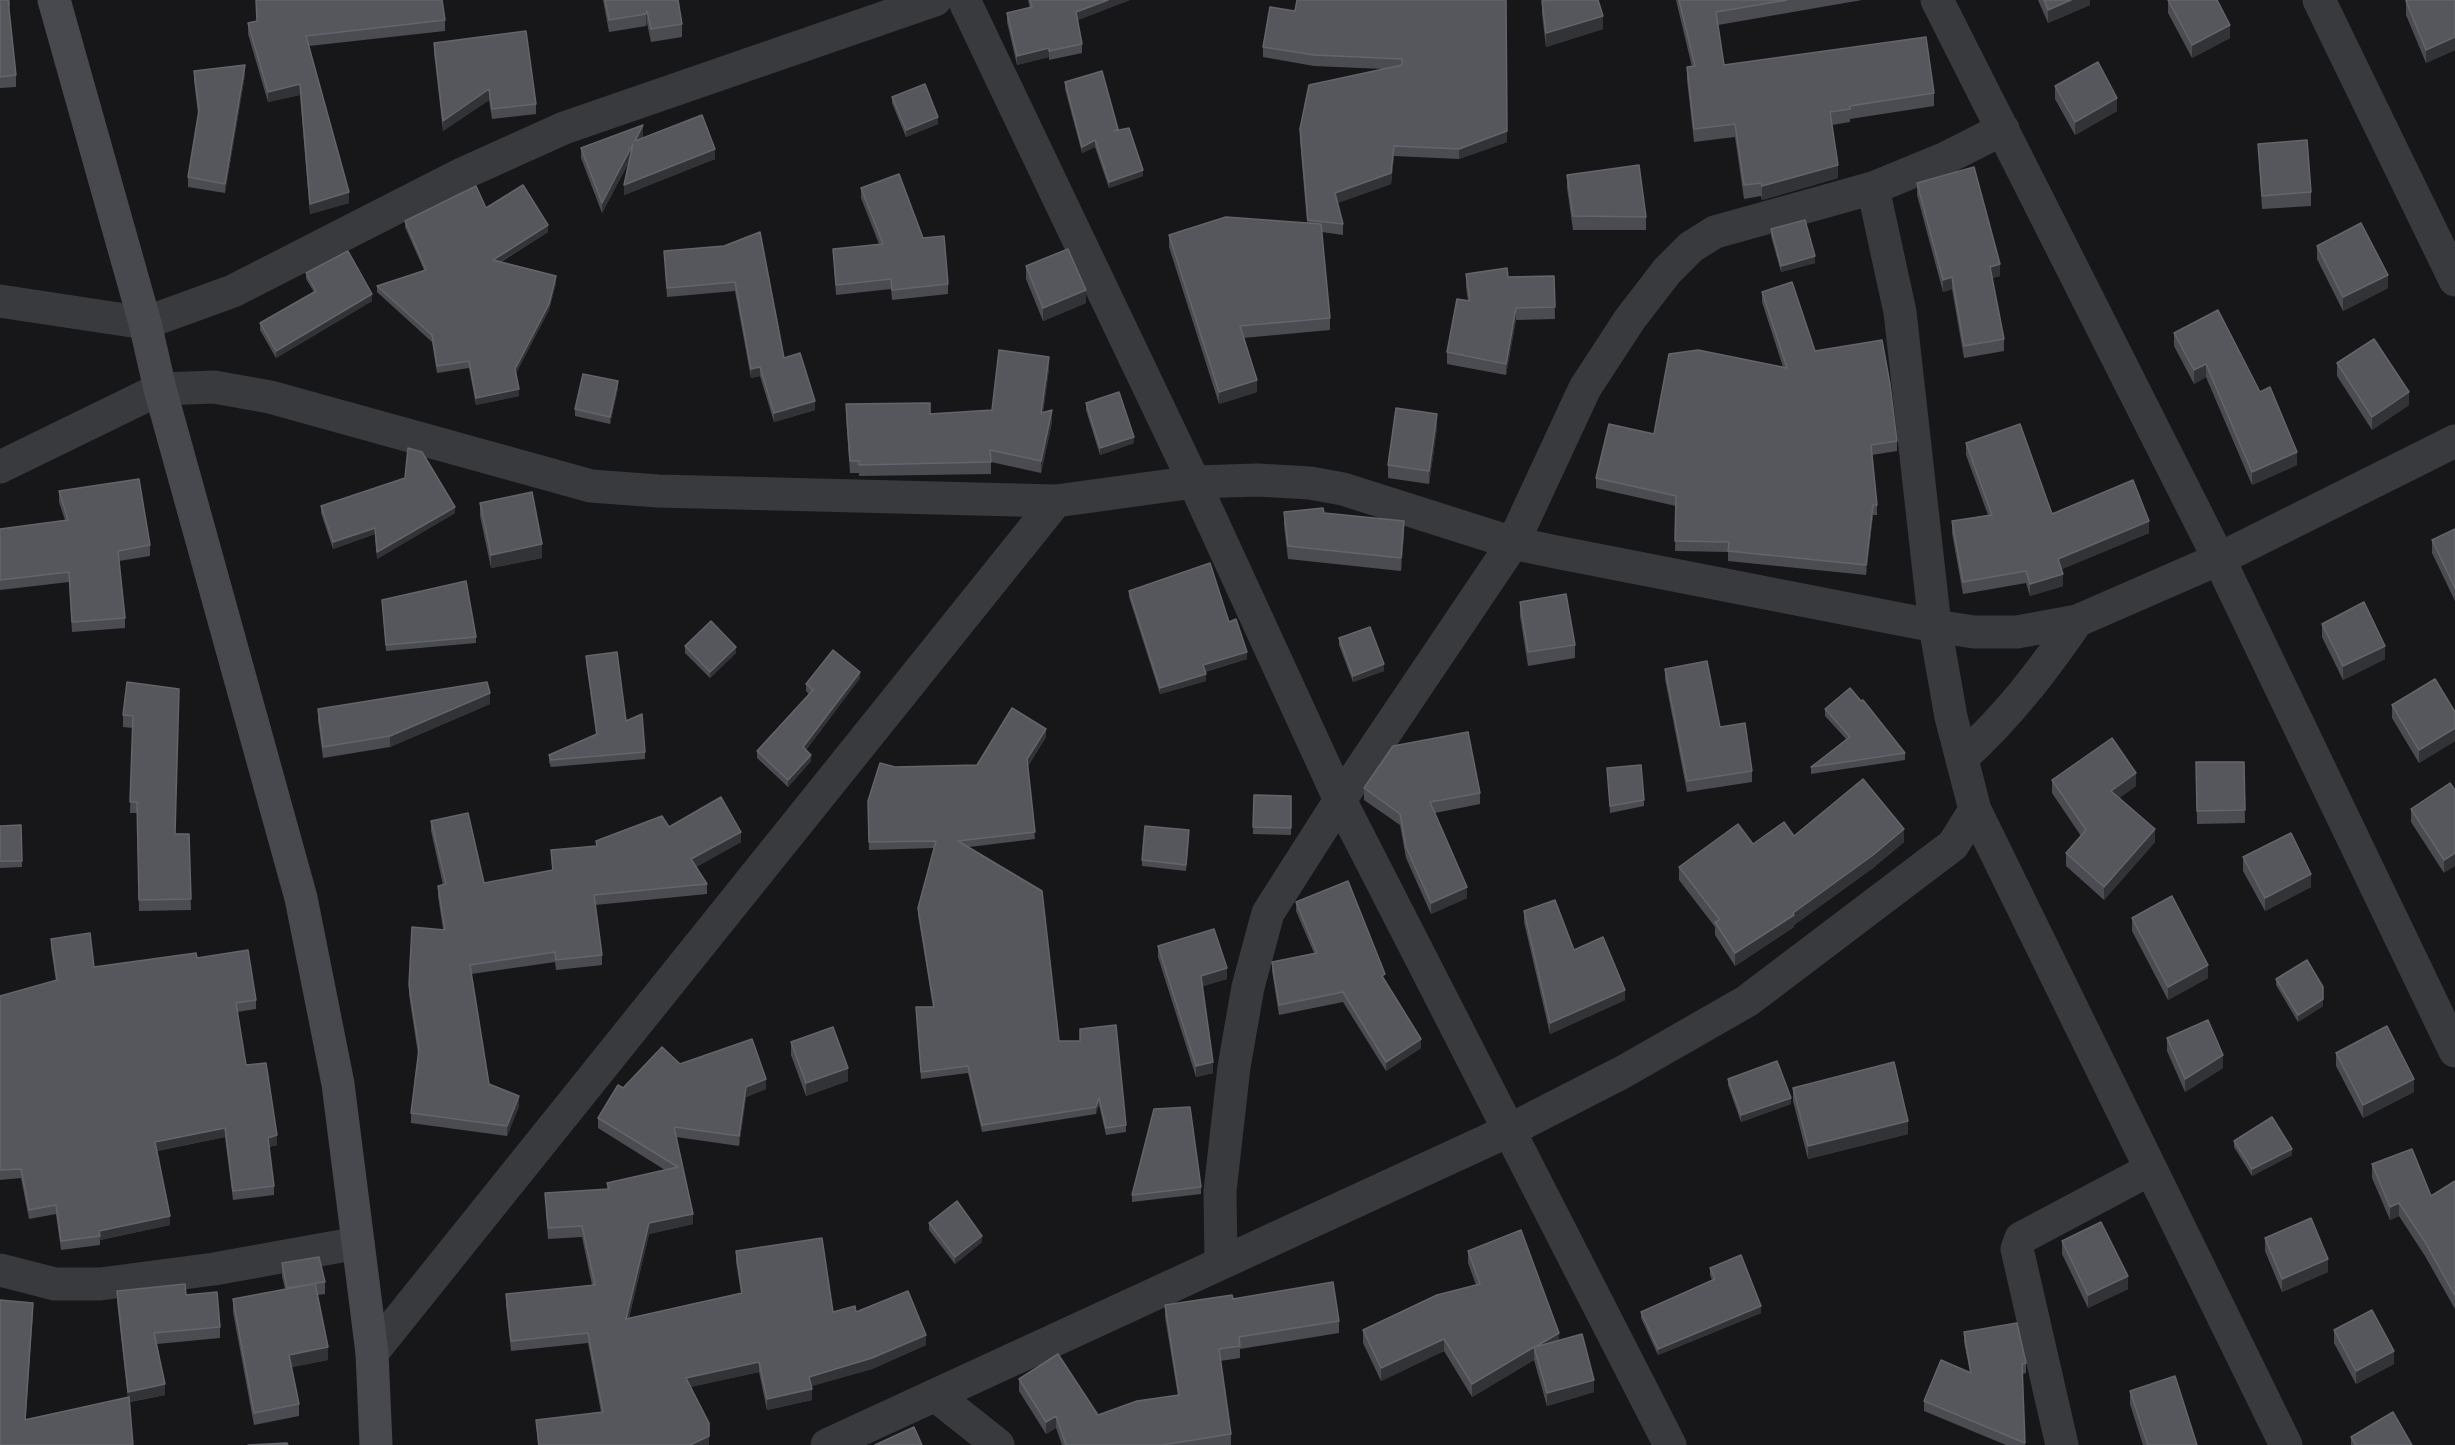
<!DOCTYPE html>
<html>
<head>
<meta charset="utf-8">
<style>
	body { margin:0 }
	canvas { display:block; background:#171719 }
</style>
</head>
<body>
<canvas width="2455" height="1445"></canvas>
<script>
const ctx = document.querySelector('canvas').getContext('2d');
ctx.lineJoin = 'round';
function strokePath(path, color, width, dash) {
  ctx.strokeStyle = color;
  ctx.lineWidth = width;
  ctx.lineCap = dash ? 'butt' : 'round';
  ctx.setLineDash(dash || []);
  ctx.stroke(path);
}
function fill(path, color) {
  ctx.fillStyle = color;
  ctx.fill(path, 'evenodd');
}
const street = new Path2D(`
	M964,0L1194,482L1340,800L1670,1445
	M1937,0L2219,559L2455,1051
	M2319,0L2455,280
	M0,301L145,323L233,291L462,174L564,128L935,0
	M0,467L160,389L214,387L270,397L591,486L658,491L1056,501L1194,482L1258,480L1310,483L1343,489L1513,543L1556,552L1935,626L1974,632H2017L2077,621L2219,559L2455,441
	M1962,758C2009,715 2041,673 2077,621
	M1975,810L2286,1445
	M1221,1263L1220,1191L1234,1067L1248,987L1268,913L1340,800L1513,543L1585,388L1630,319L1667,271L1691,247L1715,232L1873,188L1946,158L2003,129
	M0,1270L55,1284H100L214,1269L358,1243
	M372,1353L1056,501
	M935,1395L998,1445
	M827,1445L1508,1131L1623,1072L1747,1001L1953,845L1975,810L1951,717L1935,626L1900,312L1873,188
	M2062,1445L2017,1249L2021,1238L2151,1169`);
const secondary = new Path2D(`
	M54,0L145,323L160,389L301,898L338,1084L372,1353L376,1445`);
const wall = new Path2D(`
	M0,0H10V6H8L16,75V87L0,88Z
	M603,0H678L682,24V37L651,42L647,23L646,26L609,32Z
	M1028,0H1130L1077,20L1082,44V53L1049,60V57L1017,65L1007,22V13L1030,8Z
	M1506,0L1507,142L1459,159L1394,156L1391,184L1337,203L1343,224V235L1322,232L1330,318V330L1243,338L1257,392L1219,404L1169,247V235L1307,223L1300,140V129L1384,69L1314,66L1263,57V47L1295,11Z
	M1676,0H1862L1718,25L1724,65L1934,93V106L1850,119V122L1832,125L1838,178L1762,200L1761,196L1744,199L1735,137L1694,142L1687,80V67H1692Z
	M2038,0H2090V5L2048,23Z
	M2168,0L2230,38L2192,58L2168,13Z
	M2455,0V50L2426,63L2406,15V1Z
	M1542,1L1603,29L1546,47L1542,14Z
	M445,20V31L309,46L349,203L310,214L300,95L268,102L248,34V23Z
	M434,43L536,104V114L492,119L489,100L443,131L434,53Z
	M194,71L245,75L225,193L188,187V177L198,114L194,81Z
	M1065,82L1118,130L1143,176L1109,188L1095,147L1082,153L1065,89Z
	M2055,86L2117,111L2075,135L2055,99Z
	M892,97L938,124L906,137L892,103Z
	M643,135L642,138L715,159L624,195L629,162L602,213L581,158V148Z
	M2258,144L2311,192V206L2262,209Z
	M1567,175L1646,217V230H1573L1567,188Z
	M1917,183L2000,276L1992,278L2004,339V351L1964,358L1952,289L1943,292L1917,195Z
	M861,188L923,238L948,284V294L892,300L891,289L836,295L833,249L879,244L861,198Z
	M486,208L548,232L501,262L556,283L549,310L516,373L519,396L476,405L469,368L437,373L432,342L377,292V286L424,270L405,227V221Z
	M1771,229L1815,263L1781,272L1771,236Z
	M724,246L784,358L815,410L774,422L760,376L751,378L735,291L667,297L664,251Z
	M2317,246L2388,288L2343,311L2317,259Z
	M1026,266L1086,303L1043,321L1026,279Z
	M306,273L372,301L276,358L260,330V323L314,292L306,279Z
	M1466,274L1508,277L1554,276L1555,319L1516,320L1506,375L1447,364V352L1468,301L1466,286Z
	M1762,292L1897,441V451L1872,455L1877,505V515H1873L1866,575L1728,561V552L1675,551L1676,506L1596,488V478L1654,434L1783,367L1762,302Z
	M2218,310L2297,465L2252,485L2206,377L2194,384L2174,346V333Z
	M2337,363L2409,405L2372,430L2337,376Z
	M1049,369L1043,413L1052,422L1041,473L991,462V474L859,476V473H850L846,416V404L930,414L992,410Z
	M618,388L610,424L575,416V409Z
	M1086,403L1134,443L1100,455L1086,410Z
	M1437,428L1429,484L1388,478V465Z
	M1966,443L2052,514L2149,533L2061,569L2063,586L2030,596L2026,583L1963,594L1952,533V521L1988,515L1966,455Z
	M59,491L150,545V556L119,561L125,618V628L72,632L69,582L0,590V529L65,520L59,502Z
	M480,503L542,558L491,568L480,516Z
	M321,506L455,513L377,559L375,534L333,549L321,513Z
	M1284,512L1324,513L1404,534L1401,571L1288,559L1284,525Z
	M2455,529V601L2432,553V540Z
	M1129,591L1229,622L1247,659L1205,672L1206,681L1160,694L1129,597Z
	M382,600L476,637V643L386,651Z
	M1520,602L1575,645V658L1528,666L1520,616Z
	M2322,624L2385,659L2343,680L2322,637Z
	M1339,638L1384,671L1353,682L1339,645Z
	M685,646L736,653L710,678L685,653Z
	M586,656L645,752V759L551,767L549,762V755L596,734L586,663Z
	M1665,669L1720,727L1752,771V782L1687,792L1665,679Z
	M860,678L806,750L811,761L788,787L757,758V751L809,694L806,691V684Z
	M127,682L176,834H189L191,910L139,911L137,813H130L133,728L123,727V715Z
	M490,704L390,747L323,758L318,720V709Z
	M2392,705L2455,712V741L2419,763L2392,718Z
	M1825,709L1905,753V760L1811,774V767L1846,739L1825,716Z
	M1046,737L1028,766L1035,839L969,847L1059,1041L1126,1125V1132L1106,1135L1099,1105L1096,1114L982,1132L968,1073L921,1079L916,1007H933L918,915V908L934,848L869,850L868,801L895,767L977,765Z
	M2196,762H2244L2245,823L2197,824Z
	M1607,768L1644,800V806L1610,813Z
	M2052,780L2136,786L2119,798L2155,842L2104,900L2066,866V853L2081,836L2052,793Z
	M1364,788L1480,793V804L1435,813L1467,898L1431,914L1406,858L1400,825L1364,800Z
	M2455,790L2444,873L2411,822V809Z
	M1254,795L1291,796V835L1253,834Z
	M431,821L484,883L552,870L551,850L596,846V841L669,827L741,842L696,867L707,884V894L595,905L602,955V965L556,970L555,962L471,974L489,1084L519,1106L507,1136L411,1123V1113L418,1054L409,995V985L443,929L438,896V886L443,885L431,831Z
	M21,825L22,867L0,868V826Z
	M1794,836L1904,842L1873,868L1794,925V927L1735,966L1715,935V927L1679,880V867L1753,844Z
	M1189,837L1186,871L1142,866V860Z
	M2243,857L2311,887L2265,911L2243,871Z
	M1296,902L1385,982L1421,1048L1386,1071L1343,1002L1279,1015L1272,971V962L1314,953L1296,911Z
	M1524,911L1574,950L1625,1000L1550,1034L1524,922Z
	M2132,918L2208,978L2168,1000L2132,931Z
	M51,939L94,967L197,958L256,1000V1009L237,1012L246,1065L277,1145L269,1147L274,1186V1195L233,1200L225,1137L157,1151L170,1225L100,1240V1245L61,1250L56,1214L29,1219L21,1178L0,1180V996L56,981L51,948Z
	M1158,946L1227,979L1202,986L1213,1073L1196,1077L1158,957Z
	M2276,979L2323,1006L2298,1022L2276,985Z
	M2167,1038L2223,1068L2185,1092L2167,1051Z
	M791,1042L848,1081L806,1096L791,1055Z
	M2336,1053L2414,1092L2363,1118L2336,1066Z
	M680,1064L766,1089L746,1097L739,1146L676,1137L693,1224L649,1234L629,1318L741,1293L736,1262V1251L833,1312H856L926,1345L872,1369L811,1386L812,1400L767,1410L759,1372L690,1387L709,1445H538L536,1420L601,1412L588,1343L511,1351L506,1305V1294L592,1285L582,1237L548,1239L545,1193L607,1189V1183L665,1170L598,1128V1118L623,1088Z
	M1728,1079L1791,1104L1741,1122L1728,1085Z
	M1793,1088L1908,1134L1808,1159L1793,1101Z
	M2234,1141L2292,1155L2252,1176L2234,1147Z
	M2372,1164L2431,1196L2455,1181V1309L2425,1256L2399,1216L2390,1220L2372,1178Z
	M1201,1187V1194L1132,1202V1195Z
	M929,1223L982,1242L955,1264L929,1230Z
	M2265,1238L2328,1272L2282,1292L2265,1251Z
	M2062,1241L2128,1289L2088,1308L2062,1254Z
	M1468,1251L1559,1340L1594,1392L1547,1406L1534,1360L1472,1397L1444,1351L1381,1381L1363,1343V1330L1476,1285L1468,1263Z
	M282,1263L325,1282V1294L318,1295L328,1360L291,1367L299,1404V1416L254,1425L233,1312V1299L285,1289L282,1276Z
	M1710,1268L1761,1313L1658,1355L1641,1318V1312L1712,1280L1710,1275Z
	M117,1291L186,1295L220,1327V1338L157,1344L165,1395L130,1402L0,1445L33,1313L25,1419L128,1398L117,1302Z
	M1233,1299L1339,1321V1333L1240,1349V1358L1220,1361L1231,1434V1445H1062L1056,1428L1046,1434L1019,1391V1379L1098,1415L1178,1396L1165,1317V1305Z
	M2334,1330L2394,1364L2356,1384L2334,1343Z
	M1964,1332L2026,1363V1373L2022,1374L2025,1445H2006L1924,1411V1401L1970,1372L1964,1342Z
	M2130,1391L2197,1445H2143L2130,1404Z
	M2351,1437L2412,1445H2351Z`);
const shadedWall = new Path2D(`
	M1108,0H1130L1076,21V12Z
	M2071,0H2090V5L2048,23V10Z
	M647,11V23L646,26V14Z
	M1603,16V29L1546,47V33Z
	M2230,25V38L2192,58V45Z
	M2455,37V50L2426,63V50Z
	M1049,48V57L1017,65V56Z
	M245,65V75L225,193V184Z
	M300,84V95L268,102V92Z
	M489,89V100L443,131V121Z
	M2117,98V111L2075,135V122Z
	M938,117V124L906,137V130Z
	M643,125V135L635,151V141Z
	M1507,131V142L1459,159V149Z
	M1095,140V147L1082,153V147Z
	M633,144V154L602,213V203Z
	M1394,146V156L1391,184L1335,204V193Z
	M715,149V159L624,195V185Z
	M1838,165V178L1762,200V186Z
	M1143,170V176L1109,188V182Z
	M349,192V203L310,214V204Z
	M548,225V232L493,266V260Z
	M1815,256V263L1781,272V266Z
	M2000,264V276L1990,279V267Z
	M2388,275V288L2343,311V297Z
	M556,276V283L549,310L515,375V369Z
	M1952,277V289L1943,292V280Z
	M1086,290V303L1043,321V308Z
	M372,294V301L276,358V351Z
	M1516,308V320L1506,375V364Z
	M1049,357V369L1041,425V413Z
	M2206,364V377L2194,384V370Z
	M760,367V376L751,378V369Z
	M1257,380V392L1219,404V392Z
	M618,381V388L610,424V417Z
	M519,389V396L476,405V398Z
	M2409,392V405L2372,430V417Z
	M815,401V410L774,422V413Z
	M1052,410V422L1041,473V461Z
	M1437,414V428L1429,484V471Z
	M1134,437V443L1100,455V448Z
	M2297,452V465L2252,485V472Z
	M1873,505V515L1866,575V565Z
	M455,507V513L377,559V552Z
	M1404,521V534L1401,571V558Z
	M2149,521V533L2058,571V559Z
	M375,528V534L333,549V542Z
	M542,544V558L491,568V555Z
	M2063,574V586L2030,596V584Z
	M2385,646V659L2343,680V666Z
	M736,647V653L710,678V672Z
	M1247,652V659L1203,672V665Z
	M1384,664V671L1353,682V676Z
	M860,672V678L803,754V747Z
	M1206,674V681L1160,694V688Z
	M490,693V704L390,747V736Z
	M2455,728V741L2419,763V750Z
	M1046,729V737L1027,767V759Z
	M811,755V761L788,787V780Z
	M2136,773V786L2111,804V791Z
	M1904,829V842L1873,868L1794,925V927L1735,966V953L1793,913Z
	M2155,829V842L2104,900V887Z
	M741,832V842L691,870V859Z
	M2455,853V866L2444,873V860Z
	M2311,874V887L2265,911V898Z
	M1467,887V898L1431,914V903Z
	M2208,965V978L2168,1000V987Z
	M1227,968V979L1201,987V976Z
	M1625,990V1000L1550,1034V1023Z
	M2323,999V1006L2298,1022V1015Z
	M1421,1039V1048L1386,1071V1062Z
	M2223,1055V1068L2185,1092V1079Z
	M1213,1062V1073L1196,1077V1066Z
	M848,1068V1081L806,1096V1083Z
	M766,1079V1089L746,1097L739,1146V1136L746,1087Z
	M2414,1079V1092L2363,1118V1105Z
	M519,1096V1106L507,1136V1126Z
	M1099,1098V1105L1096,1114V1107Z
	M1791,1098V1104L1741,1122V1115Z
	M1908,1121V1134L1808,1159V1146Z
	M225,1128V1137L155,1151V1142Z
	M277,1135V1145L268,1147V1138Z
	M2292,1149V1155L2252,1176V1169Z
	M2399,1203V1216L2390,1220V1207Z
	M693,1214V1224L649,1234L626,1329V1319L649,1223Z
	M170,1216V1225L100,1240L99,1231Z
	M982,1236V1242L955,1264V1257Z
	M2328,1259V1272L2282,1292V1279Z
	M2128,1276V1289L2088,1308V1295Z
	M33,1303V1313L25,1431V1420Z
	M1761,1306V1313L1658,1355V1349Z
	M1559,1333V1345L1535,1347Z
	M926,1335V1345L872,1369L809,1387V1377Z
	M1444,1339V1351L1381,1381V1368Z
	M328,1347V1360L289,1368V1355Z
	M1534,1347V1360L1472,1397V1384Z
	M2394,1351V1364L2356,1384V1371Z
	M759,1362V1372L686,1388V1378Z
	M1594,1380V1392L1547,1406V1393Z
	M165,1384V1395L128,1402V1392Z
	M812,1389V1400L767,1410V1399Z
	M1056,1416V1428L1046,1434V1422Z
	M709,1436V1445H690Z`);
const building = new Path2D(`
	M0,0H8L16,75L0,77Z
	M256,0H442L445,20L306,36L349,192L310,204L300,84L268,92L248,23L257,21Z
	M605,0H678L682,24L651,29L647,11L646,14L609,20Z
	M1030,0H1108L1076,12L1082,44L1049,51V48L1017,56L1007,13L1032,7Z
	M1297,0H1506L1507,131L1459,149L1394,146L1391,173L1335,193L1343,224L1308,220L1300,129L1309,85L1402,65V59L1314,55L1263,47L1270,7L1295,11Z
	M1546,0H1598L1603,16L1546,33L1542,1Z
	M1679,0H1787L1716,12L1724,65L1926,37L1934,93L1850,106V109L1830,112L1838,165L1762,186L1761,183L1744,185L1735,124L1694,129L1687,67L1695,66Z
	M2044,0H2071L2048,10Z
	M2168,0H2217L2230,25L2192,45Z
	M2409,0H2455V37L2426,50L2406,1Z
	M526,31L536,104L492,109L489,89L443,121L434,43Z
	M2098,62L2117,98L2075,122L2055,86Z
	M245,65L225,184L188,177L199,110L194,71Z
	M1102,71L1118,129L1114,131L1129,128L1143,170L1109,182L1095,140L1082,147L1065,82Z
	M925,84L938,117L906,130L892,97Z
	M702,115L715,149L624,185L633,144L602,203L581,148L643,125L635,141Z
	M2307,140L2311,192L2262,196L2258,144Z
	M1639,165L1646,217L1573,216L1567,175Z
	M1974,167L2000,264L1990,267L2004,339L1964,346L1952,277L1943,280L1917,183Z
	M899,174L923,238L944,236L948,284L892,290L891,279L836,285L833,249L883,244L861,188Z
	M523,185L548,225L493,260L556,276L549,304L515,369L519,389L476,398L469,361L437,366L432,335L377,286L426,270L405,221L476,186L486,208Z
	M1226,217L1321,224L1330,318L1240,326L1257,380L1219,392L1169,235Z
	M1805,220L1815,256L1781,266L1771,229Z
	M2361,223L2388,275L2343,297L2317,246Z
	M760,232L784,358L800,353L815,401L774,413L760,367L751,369L735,282L667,288L664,251L724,246Z
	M1068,249L1086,290L1043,308L1026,266Z
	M348,251L372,294L276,351L260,323L316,291L306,273Z
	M1507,268L1508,277L1554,276L1555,307L1516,308L1506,364L1447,352L1457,299L1470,301L1466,274Z
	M1792,282L1815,351L1882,340L1890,384L1897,441L1871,445L1877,505H1873L1866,565L1728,551L1729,542L1675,541L1676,496L1596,478L1609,424L1654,434L1669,354L1698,350L1787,368L1762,292Z
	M2218,310L2260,392L2270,387L2297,452L2252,472L2206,364L2194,370L2174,333Z
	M2374,339L2409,392L2372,417L2337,363Z
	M999,350L1049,357L1041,413L1052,410L1041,461L990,450L991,462L859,465V461H850L846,404L930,403V414L992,410Z
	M583,374L618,381L610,417L575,409Z
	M1119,392L1134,437L1100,448L1086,403Z
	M1396,408L1437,414L1429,471L1388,465Z
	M2020,424L2052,514L2133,480L2149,521L2058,559L2063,574L2030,584L2026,571L1963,582L1952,521L1992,515L1966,443Z
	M408,448L422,452L455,507L377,552L375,528L333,542L321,506L405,478Z
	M139,479L150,545L118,551L125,618L72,622L69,572L0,580V529L68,520L59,491Z
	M532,492L542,544L491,555L480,503Z
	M1323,508L1324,513L1404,521L1401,558L1288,546L1284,512Z
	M2455,529V588L2432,540Z
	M1210,563L1229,622L1236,619L1247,652L1203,665L1206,674L1160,688L1129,591Z
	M466,581L476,637L386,645L382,600Z
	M1566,594L1575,645L1528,652L1520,602Z
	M2364,602L2385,646L2343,666L2322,624Z
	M711,621L736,647L710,672L685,646Z
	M1370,627L1384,664L1353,676L1339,638Z
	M833,650L860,672L803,747L811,755L788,780L757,751L813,690L806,684Z
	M617,652L626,721L642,714L645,752L551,760L549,755L597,734L586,656Z
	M1707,661L1720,727L1745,723L1752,771L1687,781L1665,669Z
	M2435,679L2455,712V728L2419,750L2392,705Z
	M127,682L179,689L175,834H189L191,899L139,900L137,802H130L133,716L123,715Z
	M487,682L490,693L390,736L323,747L318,709Z
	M1850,688L1861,701L1863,700L1905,753L1811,767L1850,737L1825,709Z
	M1012,708L1046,729L1027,759L1035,832L958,841L1042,891L1059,1041H1080V1029L1116,1025L1126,1125L1106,1128L1099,1098L1096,1107L982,1125L968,1066L921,1072L916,1007H934L918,908L936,841L869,842L868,801L880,763L895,767L977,765Z
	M1468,732L1480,793L1430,802L1467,887L1431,903L1406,847L1400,814L1364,788L1393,746Z
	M2112,738L2136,773L2111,791L2155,829L2104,887L2066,853L2086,830L2052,780Z
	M2196,762H2244L2245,810L2197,811Z
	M1641,765L1644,800L1610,806L1607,768Z
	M1863,779L1904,829L1873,855L1793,913L1794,915L1735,953L1715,922L1720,920L1679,867L1738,824L1753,844L1784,822L1794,836Z
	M2450,783L2455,790V853L2444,860L2411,809Z
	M1254,795L1291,796V828L1253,827Z
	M721,797L741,832L691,859L707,884L594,895L602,955L556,960L555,952L470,965L489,1084L519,1096L507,1126L411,1113L419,1049L409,985L412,927L445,930L438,886L446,884L431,821L468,813L484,883L553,870L551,850L597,846L596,841L662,816L669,827Z
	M21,825L22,861H0V826Z
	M1145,826L1189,830L1186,865L1142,860Z
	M2291,833L2311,874L2265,898L2243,857Z
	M1348,881L1385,974L1382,976L1421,1039L1386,1062L1343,992L1279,1005L1272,962L1317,953L1296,902Z
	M2172,896L2208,965L2168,987L2132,918Z
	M1555,900L1574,950L1603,937L1625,990L1550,1023L1524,911Z
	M1214,929L1227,968L1201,976L1213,1062L1196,1066L1158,946Z
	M90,933L94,967L196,953L197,958L248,950L256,1000L236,1003L246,1065L266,1063L277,1135L268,1138L274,1186L233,1191L225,1128L155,1142L170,1216L99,1231L100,1236L61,1241L56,1205L29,1210L21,1169L0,1170V996L57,980L51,939Z
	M2307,960L2323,987V999L2298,1015L2276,979Z
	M2208,1020L2223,1055L2185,1079L2167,1038Z
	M2387,1026L2414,1079L2363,1105L2336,1053Z
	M833,1027L848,1068L806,1083L791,1042Z
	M752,1039L766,1079L746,1087L739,1136L674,1127L693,1214L649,1223L626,1319L742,1293L736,1251L822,1238L833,1312L855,1306L856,1312L908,1291L926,1335L872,1358L809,1377L812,1389L767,1399L759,1362L686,1378L709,1423V1436L690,1445H539L536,1420L603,1412L588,1333L511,1341L506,1294L595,1285L582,1226L548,1228L545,1193L609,1189L607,1183L678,1167L598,1118L618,1085L623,1088L662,1047L680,1064Z
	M1777,1061L1791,1098L1741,1115L1728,1079Z
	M1894,1062L1908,1121L1808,1146L1793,1088Z
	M1190,1107L1201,1187L1132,1195L1154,1109Z
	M2272,1117L2292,1149L2252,1169L2234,1141Z
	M2412,1149L2431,1196L2455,1181V1296L2425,1242L2399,1203L2390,1207L2372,1164Z
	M957,1201L982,1236L955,1257L929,1223Z
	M2311,1218L2328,1259L2282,1279L2265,1238Z
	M2101,1222L2128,1276L2088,1295L2062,1241Z
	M1521,1230L1559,1333L1535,1347L1582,1334L1594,1380L1547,1393L1534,1347L1472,1384L1444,1339L1381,1368L1363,1330L1437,1295L1480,1284L1468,1251Z
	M1741,1255L1761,1306L1658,1349L1641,1312L1715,1279L1710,1268Z
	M319,1257L325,1282L315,1283L328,1347L289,1355L299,1404L254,1413L233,1299L313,1284L287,1288L282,1263Z
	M1333,1282L1339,1321L1239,1337L1240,1346L1219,1349L1231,1434L1162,1445H1066L1056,1416L1046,1422L1019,1379L1058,1354L1098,1415L1137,1401L1179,1395L1165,1305L1232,1295L1233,1299Z
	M185,1284L186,1295L217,1292L220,1327L154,1333L165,1384L128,1392L117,1291Z
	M0,1300L33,1303L25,1420L129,1397L133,1445H0Z
	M2372,1310L2394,1351L2356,1371L2334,1330Z
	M2017,1323L2026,1363L2022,1364L2025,1443L1924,1401L1941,1360L1971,1373L1964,1332Z
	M2175,1376L2197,1445H2148L2130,1391Z
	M2393,1412L2412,1445H2356L2351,1437Z
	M914,1427L922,1445H875Z
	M287,1443L288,1445H248Z`);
strokePath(street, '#383a3e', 33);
strokePath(secondary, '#47494e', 33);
fill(wall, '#4b4c51');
fill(shadedWall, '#323336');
fill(building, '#55575c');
strokePath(building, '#63656a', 1.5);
</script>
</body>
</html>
